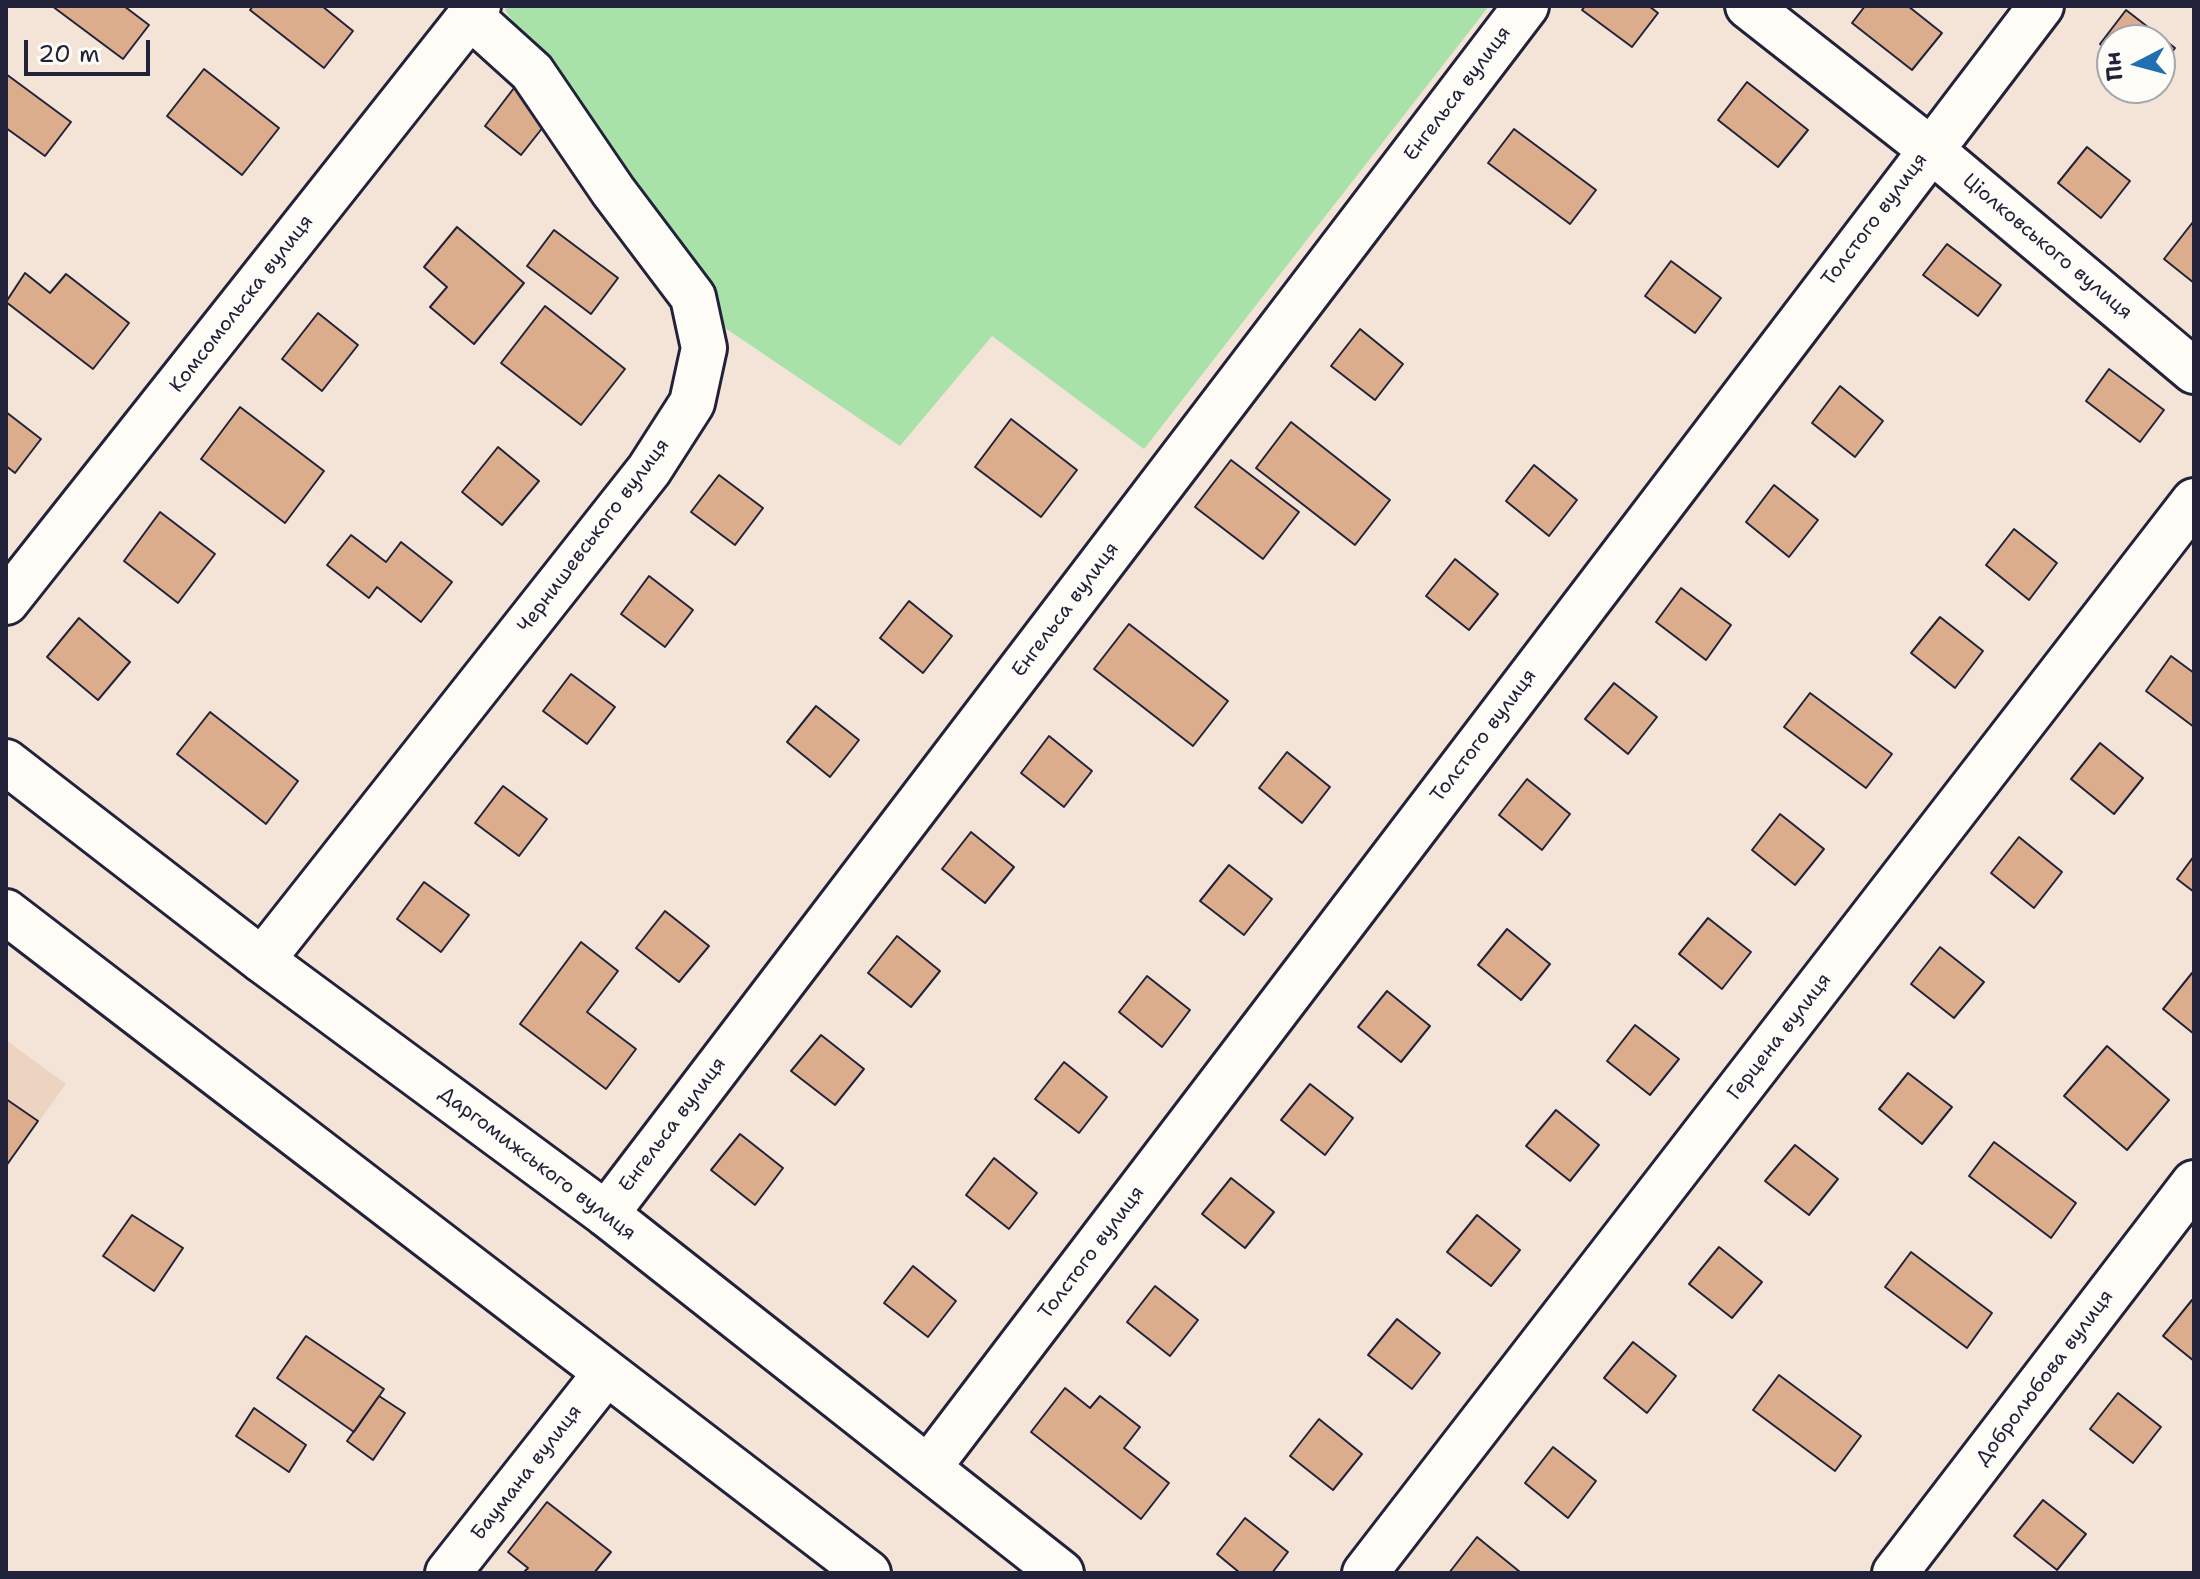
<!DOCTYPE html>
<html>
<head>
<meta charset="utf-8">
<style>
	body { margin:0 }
	#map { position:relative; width:2200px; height:1579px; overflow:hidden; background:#f3e4d7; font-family:"Shantell Sans",sans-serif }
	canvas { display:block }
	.frame { position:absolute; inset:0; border:8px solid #22223b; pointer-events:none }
	.north { position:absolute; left:2096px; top:24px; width:80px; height:80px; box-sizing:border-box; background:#fdfcf7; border:2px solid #a5a5ac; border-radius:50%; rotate:264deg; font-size:22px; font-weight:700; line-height:32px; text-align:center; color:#22223b }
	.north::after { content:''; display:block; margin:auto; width:28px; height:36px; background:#1f6fb2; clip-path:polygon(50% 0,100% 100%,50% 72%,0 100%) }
	.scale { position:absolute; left:24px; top:40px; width:126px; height:36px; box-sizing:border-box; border:4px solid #22223b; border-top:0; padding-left:10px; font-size:24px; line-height:28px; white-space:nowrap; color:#22223b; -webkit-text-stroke:6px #fdfcf7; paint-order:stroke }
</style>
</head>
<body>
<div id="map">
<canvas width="2200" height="1579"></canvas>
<div class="frame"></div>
<div class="north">Пн</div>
<div class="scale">20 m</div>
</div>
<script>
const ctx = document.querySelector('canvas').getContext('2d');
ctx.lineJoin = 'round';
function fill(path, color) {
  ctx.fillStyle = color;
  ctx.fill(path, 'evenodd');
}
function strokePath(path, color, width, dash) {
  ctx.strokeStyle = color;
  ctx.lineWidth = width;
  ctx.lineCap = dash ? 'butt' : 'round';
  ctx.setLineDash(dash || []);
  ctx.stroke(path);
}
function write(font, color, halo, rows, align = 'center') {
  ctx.font = font + ' "Shantell Sans",sans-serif';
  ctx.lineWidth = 8;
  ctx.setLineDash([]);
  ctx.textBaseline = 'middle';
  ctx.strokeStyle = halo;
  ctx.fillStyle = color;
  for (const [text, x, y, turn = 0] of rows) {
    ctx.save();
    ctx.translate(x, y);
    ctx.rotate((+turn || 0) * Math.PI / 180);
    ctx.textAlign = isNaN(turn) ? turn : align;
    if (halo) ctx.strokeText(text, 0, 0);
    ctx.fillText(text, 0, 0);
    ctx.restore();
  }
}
const built = new Path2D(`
	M6,1040L66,1084L6,1167Z`);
const green = new Path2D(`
	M507,6H1489L1144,449L992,336L900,446L725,328L505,10Z`);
const building = new Path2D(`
	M52,6H124L149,25L123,59Z
	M253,6H322L353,31L324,68L250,10Z
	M1585,6H1649L1658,13L1632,47L1582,10Z
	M1865,6H1908L1942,33L1912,70L1852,23Z
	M2126,10L2175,48L2160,69V40H2112V53L2100,44Z
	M204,69L279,128L242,175L167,116Z
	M6,74L71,122L45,156L6,128Z
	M1747,82L1808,130L1778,167L1718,120Z
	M514,88L551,117L521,155L485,126Z
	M1514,129L1596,190L1570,224L1488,163Z
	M2087,147L2130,181L2101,218L2058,183Z
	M2193,222L2194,223V283L2164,259Z
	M457,227L524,283L474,344L430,307L447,287L424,267Z
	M554,230L618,278L591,314L527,266Z
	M1947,244L2001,285L1978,316L1923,275Z
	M1671,261L1721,298L1695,333L1645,296Z
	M25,273L50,293L66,274L129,323L93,369L6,302Z
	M545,306L625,369L581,425L501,363Z
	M318,313L358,345L322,391L282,359Z
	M1360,329L1403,364L1375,400L1331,366Z
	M2109,369L2164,410L2140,442L2086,401Z
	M1840,386L1883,421L1855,457L1812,423Z
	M240,407L324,471L285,523L201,459Z
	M6,412L41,439L15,473L6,466Z
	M1011,419L1077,470L1041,517L975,467Z
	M1291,422L1390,500L1355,545L1256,468Z
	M498,447L539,481L502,525L462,492Z
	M1231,460L1299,512L1263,559L1195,507Z
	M1534,465L1577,500L1549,536L1506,501Z
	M719,475L763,508L735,545L691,512Z
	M1774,485L1818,520L1789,557L1746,522Z
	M160,512L215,554L178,603L124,561Z
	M2014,529L2057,563L2029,600L1986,565Z
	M351,535L386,562L401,542L452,582L421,622L377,587L369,598L327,565Z
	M1455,559L1498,594L1469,630L1426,596Z
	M649,576L693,610L665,647L621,614Z
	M1681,588L1731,625L1706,660L1656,622Z
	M909,601L952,636L923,673L880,638Z
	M1940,617L1983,651L1955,688L1911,653Z
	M79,618L130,662L98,700L47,657Z
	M1129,624L1228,701L1193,746L1094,669Z
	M2171,656L2194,673V727L2146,691Z
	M571,674L615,707L587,744L543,711Z
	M1614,683L1657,717L1628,754L1585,719Z
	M1810,693L1892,754L1866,788L1784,727Z
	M816,706L859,740L830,777L787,742Z
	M210,712L298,781L266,824L177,754Z
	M1049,736L1092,771L1064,807L1021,773Z
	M2100,743L2143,778L2114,814L2071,779Z
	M1287,752L1330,787L1302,823L1259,788Z
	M1527,779L1570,814L1542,850L1499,815Z
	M503,786L547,819L519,856L475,823Z
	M1780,814L1824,849L1795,885L1752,850Z
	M971,832L1014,867L985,903L942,869Z
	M2019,837L2062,872L2034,908L1991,873Z
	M2194,856V892L2177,879Z
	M1229,865L1272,899L1244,935L1200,901Z
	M424,882L469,915L441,952L397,919Z
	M665,911L709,946L679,982L636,948Z
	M1708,918L1751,952L1722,989L1679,954Z
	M1507,929L1550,964L1521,1000L1478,965Z
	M897,936L940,971L911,1007L868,973Z
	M581,942L618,971L587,1012L636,1049L606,1089L520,1024Z
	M1940,947L1984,982L1954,1018L1911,984Z
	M2192,973L2194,975V1034L2163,1009Z
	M1147,976L1190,1010L1162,1047L1119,1012Z
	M1387,991L1430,1026L1401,1062L1358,1027Z
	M1635,1025L1679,1059L1650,1095L1607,1061Z
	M821,1035L864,1069L835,1105L791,1071Z
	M2107,1046L2169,1100L2127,1150L2064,1096Z
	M1064,1062L1107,1097L1079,1133L1035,1099Z
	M1908,1073L1952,1107L1922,1144L1879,1109Z
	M1310,1084L1353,1118L1325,1155L1281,1120Z
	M6,1099L38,1121L6,1166Z
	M1556,1110L1599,1145L1570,1181L1526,1146Z
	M740,1134L783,1168L755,1205L711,1170Z
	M1994,1142L2076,1203L2051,1238L1969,1176Z
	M1795,1145L1838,1179L1809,1215L1765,1181Z
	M994,1158L1037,1193L1009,1229L966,1195Z
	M1231,1178L1274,1212L1245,1248L1202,1214Z
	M132,1215L183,1248L154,1291L103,1256Z
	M1477,1215L1520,1250L1491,1286L1447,1252Z
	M1719,1247L1762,1282L1732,1318L1689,1284Z
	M1911,1252L1992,1313L1967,1348L1885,1287Z
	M913,1266L956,1301L928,1337L884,1303Z
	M1155,1286L1198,1320L1170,1356L1127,1322Z
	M2192,1300L2194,1302V1361L2163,1336Z
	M1397,1319L1440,1353L1412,1389L1368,1355Z
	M306,1336L384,1389L354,1432L277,1378Z
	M1633,1342L1676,1376L1647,1413L1604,1378Z
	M1779,1375L1861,1436L1835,1471L1753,1410Z
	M1065,1388L1090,1408L1100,1396L1140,1427L1124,1448L1169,1483L1141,1519L1031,1432Z
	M2118,1393L2161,1427L2133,1463L2090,1429Z
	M379,1396L405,1413L373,1460L347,1441Z
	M254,1408L306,1445L289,1472L236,1436Z
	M1319,1419L1362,1454L1333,1490L1290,1456Z
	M1553,1447L1596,1481L1568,1518L1525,1483Z
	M2043,1500L2086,1534L2057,1570L2014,1536Z
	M547,1502L611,1552L594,1573H523L528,1568L508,1552Z
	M1245,1518L1288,1552L1272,1573H1240L1217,1554Z
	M1477,1537L1520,1572L1519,1573H1449Z`);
const street = new Path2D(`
	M1748,6L1930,149L2194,371
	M6,602L478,6
	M262,960L649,470L692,403L704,348L693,297L613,191L532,72L470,16
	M606,1214L1526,6
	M928,1468L2041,6
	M448,1573L606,1373
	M1365,1573L2194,501
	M1895,1573L2194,1183`);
const secondary = new Path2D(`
	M6,762L262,960L606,1214L1061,1573
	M6,912L868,1573`);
const streetNames = [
	["Енгельса вулиця",1458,94,-53],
	["Толстого вулиця",1875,220,-53],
	["Ціолковського вулиця",2047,247,40],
	["Комсомольска вулиця",242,304,-52],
	["Чернишевського вулиця",594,536,-53],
	["Енгельса вулиця",1066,610,-53],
	["Толстого вулиця",1484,736,-53],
	["Герцена вулиця",1780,1037,-52],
	["Енгельса вулиця",673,1125,-53],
	["Даргомижського вулиця",537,1164,37],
	["Толстого вулиця",1092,1253,-53],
	["Добролюбова вулиця",2045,1378,-53],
	["Баумана вулиця",527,1473,-52]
];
fill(built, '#ecd4c0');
fill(green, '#a8e2a8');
fill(building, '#dbad8c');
strokePath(building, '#22223b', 2);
strokePath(street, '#22223b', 50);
strokePath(secondary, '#22223b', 50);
strokePath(street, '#fdfcf7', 44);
strokePath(secondary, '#fdfcf7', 44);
write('20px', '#22223b', '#fdfcf7', streetNames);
</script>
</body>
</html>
